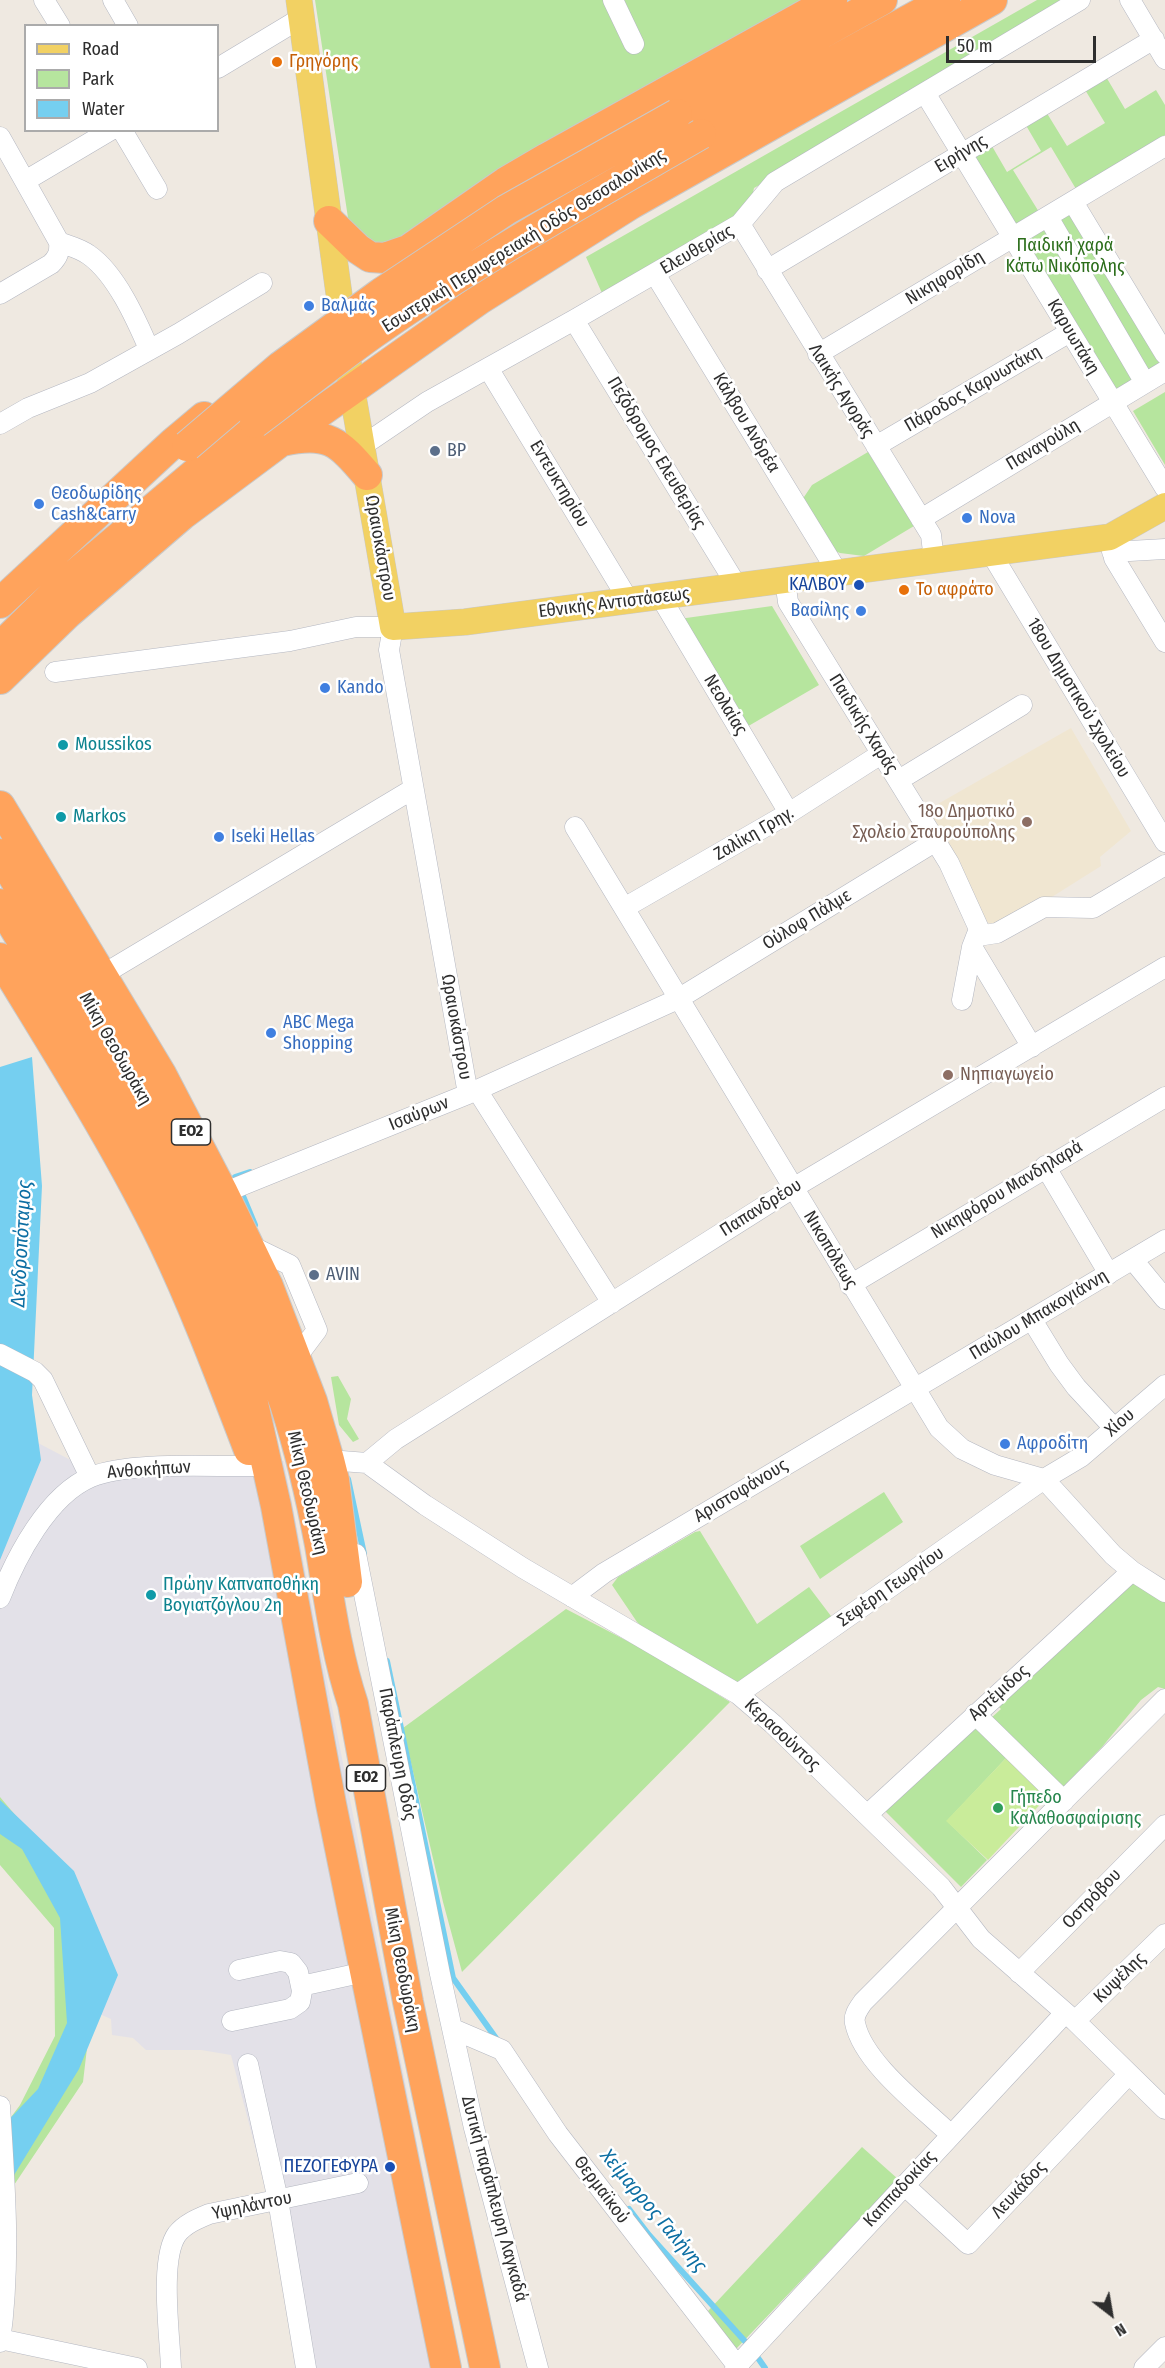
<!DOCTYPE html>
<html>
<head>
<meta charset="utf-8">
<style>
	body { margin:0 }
	#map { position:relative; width:1165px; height:2368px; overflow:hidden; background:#efe9e1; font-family:"Fira Sans Condensed",sans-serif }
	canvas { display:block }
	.legend { position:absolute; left:24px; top:24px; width:195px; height:108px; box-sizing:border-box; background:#fff; border:2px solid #ababab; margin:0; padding:8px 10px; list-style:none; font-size:18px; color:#2e2e2e }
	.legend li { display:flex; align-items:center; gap:12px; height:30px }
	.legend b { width:30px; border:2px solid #ababab }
	.north { position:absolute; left:1081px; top:2284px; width:60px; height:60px; -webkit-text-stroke:4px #fff; paint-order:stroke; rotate:149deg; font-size:16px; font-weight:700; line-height:24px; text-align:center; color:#2e2e2e }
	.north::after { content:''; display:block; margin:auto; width:21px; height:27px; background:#2e2e2e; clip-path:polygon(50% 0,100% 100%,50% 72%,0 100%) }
	.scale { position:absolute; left:946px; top:36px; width:150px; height:27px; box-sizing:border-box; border:3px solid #2e2e2e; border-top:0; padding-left:8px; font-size:18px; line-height:21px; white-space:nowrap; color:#2e2e2e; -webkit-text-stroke:4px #fff; paint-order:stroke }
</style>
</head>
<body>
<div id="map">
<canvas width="1165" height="2368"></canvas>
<ul class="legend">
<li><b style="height:8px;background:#f2d163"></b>Road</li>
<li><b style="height:16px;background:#b6e59e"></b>Park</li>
<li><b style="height:16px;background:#75cff0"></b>Water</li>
</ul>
<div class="north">N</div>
<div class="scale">50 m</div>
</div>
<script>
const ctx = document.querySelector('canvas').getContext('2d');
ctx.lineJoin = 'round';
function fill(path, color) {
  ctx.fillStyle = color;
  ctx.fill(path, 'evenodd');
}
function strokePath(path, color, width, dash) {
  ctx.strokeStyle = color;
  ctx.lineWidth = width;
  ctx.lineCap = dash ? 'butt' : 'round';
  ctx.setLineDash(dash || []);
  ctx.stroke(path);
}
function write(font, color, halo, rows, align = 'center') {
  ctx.font = font + ' "Fira Sans Condensed",sans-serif';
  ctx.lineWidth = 5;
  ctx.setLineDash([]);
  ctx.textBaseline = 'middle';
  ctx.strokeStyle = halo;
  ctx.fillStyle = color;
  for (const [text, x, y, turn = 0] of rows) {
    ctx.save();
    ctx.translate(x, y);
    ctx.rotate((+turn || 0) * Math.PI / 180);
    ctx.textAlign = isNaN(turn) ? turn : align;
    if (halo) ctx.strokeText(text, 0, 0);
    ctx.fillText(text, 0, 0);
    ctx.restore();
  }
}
const industrial = new Path2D(`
	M0,1423L80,1465L284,1461L461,2368H313L231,2055L201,2050H146L133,2038L112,2035L111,2019L74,2003L72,1924L0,1843Z`);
const education = new Path2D(`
	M1071,728L1131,831L1100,857L1101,866L1001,929L985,921L922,813Z`);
const green = new Path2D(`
	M315,0H807L384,250L350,231Z
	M1037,0H1088L754,188L748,216L605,300L586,257Z
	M1105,75L1125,109L1156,90L1165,105V135L1076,189L1051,147L1013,170L1039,212L1013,227L968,154L989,141L1007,172L1041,151L1024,122L1045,110L1067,146L1105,123L1084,88Z
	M1073,202L1165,354V371L1114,402L1013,238Z
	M1165,392V465L1133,411Z
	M868,452L914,526L864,556L840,553L830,549L802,500L812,485Z
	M772,606L819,685L745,728L679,619Z
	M338,1376L351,1399L347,1419L359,1439L353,1442L339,1425L331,1377Z
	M884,1492L903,1522L820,1579L800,1546Z
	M700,1531L757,1624L809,1587L834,1620L741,1685L646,1631L637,1622L612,1585L618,1577L695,1532Z
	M1132,1581L1165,1602V1689L1158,1687L1141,1700L1102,1747L1061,1789L990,1719L1001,1709L998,1706Z
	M566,1609L654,1655L730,1702L462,1972L443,1902L403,1728Z
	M973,1725L1008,1756L947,1821L987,1860L961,1887L884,1810Z
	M0,1797L80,1892L96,1972L83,2082L0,2206V2132L20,2105L55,2036L54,1928L0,1865Z
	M862,2147L898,2179L736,2349L708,2311Z`);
const pitch = new Path2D(`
	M1008,1756L1049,1795L988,1860L946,1821Z`);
const water = new Path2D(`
	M32,1057L42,1186L32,1395L41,1460L0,1560V1067Z
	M0,1800L74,1871L118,1975L79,2069L0,2198V2129L38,2089L67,2023L60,1918L22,1849L0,1834Z`);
const stream = new Path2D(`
	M250,1172L235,1177L255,1225
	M348,1479L364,1554
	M387,1661L453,1978L498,2041
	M629,2209L649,2235L751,2348L765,2368`);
const minor = new Path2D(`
	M44,0L60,26
	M113,0L128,26
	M613,0L634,44
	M1130,0L1165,59
	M218,68L301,18
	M925,93L1165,488
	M122,130L157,189
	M0,137L59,242C60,252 58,257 51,264L0,294
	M25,181L111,130
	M1073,202L1165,354
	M1048,217L1145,383
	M740,224L931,535L934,560
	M59,242C69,246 80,248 89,255C116,274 136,319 149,349
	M767,270L1154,39
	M655,274L838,573
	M574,320L737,586
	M818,354L1165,146
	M488,368L629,601
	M0,424L28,408L90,383L178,334L262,283
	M362,446L427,402L574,320L740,224L775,182L1080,0
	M876,446L1070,332
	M921,519L1165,371
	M1110,537L1114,558L1165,642
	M1112,552L1165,549
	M991,553L1165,842
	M785,580L788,602L949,863L979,929L972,947L962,1000
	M660,596L789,813
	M55,672L290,641L356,627H393L389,650L468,1094
	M899,780L1022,705
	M575,827L939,1428L962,1449L995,1465L1044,1479L1113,1555L1132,1571L1165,1592
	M624,908L789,813L881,754
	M978,936L997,933L1044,907L1093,908L1165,865
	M972,947L1032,1047
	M102,975L413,789
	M477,1090L612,1303
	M1045,1166L1109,1274
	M223,1193L468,1094L678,999L936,841
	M249,1245L290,1265L317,1330L296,1358
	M1133,1260L1165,1299
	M850,1285L1165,1097
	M1032,1320L1059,1364L1076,1387L1114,1428
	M0,1354L35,1372L43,1380L90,1477
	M329,1460L367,1463L425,1505L523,1568L738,1694L773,1724L941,1887L981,1939L1075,2021L1165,2109
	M367,1463L396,1439L793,1188L1165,967
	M356,1554L440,1974L474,2128L538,2368
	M572,1597L604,1573L1165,1240
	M0,1598C16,1557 48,1495 91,1477C129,1461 212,1467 255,1466
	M738,1694L1044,1479L1081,1457L1165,1385
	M975,1714L1064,1801
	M867,1815L1132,1571
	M1019,1973L1165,1825
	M301,1986L365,1972
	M232,2021L290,2009L300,2002L302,1991L298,1972L291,1963L280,1961L239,1970
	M1075,2021L1165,1934
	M453,2029L502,2050L558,2134L739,2368
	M248,2064L278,2200L306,2368
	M0,2106C5,2185 11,2263 0,2342
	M951,2135C922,2107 863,2063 855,2023C853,2015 859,2008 863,2002L1165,1699
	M904,2185L968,2244L1129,2074
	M0,2339L137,2368
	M171,2368C170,2336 159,2259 177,2234C185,2224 197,2219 209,2214L358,2183
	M735,2368L1065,2013
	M1144,2368L1165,2347`);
const major = new Path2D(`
	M299,0L352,390L393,627L465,622L1110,537L1165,506`);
const highway = new Path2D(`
	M677,114L882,0
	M701,134L945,0
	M329,221L358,249L370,257L385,258L408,250L506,182L547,158L832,0
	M282,441C328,431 338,441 367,475
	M0,603L173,443L204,417
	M0,647L66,582L255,423
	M0,679L67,614L182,515L323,410L480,299L631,204L992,0
	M0,806L161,1074L223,1193L268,1286L312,1401L329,1460L334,1480L347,1582
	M0,854C105,1032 218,1207 285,1404C300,1450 311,1497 320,1545C329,1598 336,1653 353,1704L408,2002L485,2368
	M0,904L113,1091L153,1162L214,1291L250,1390L276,1506L331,1804L446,2368
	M0,958C57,1052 116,1144 164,1243C196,1310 222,1380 249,1450`);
const highwayBridge = new Path2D(`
	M255,423C294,394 332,363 371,335C476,261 590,198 701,134
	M187,446L281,366L381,293L506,210L677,114`);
const markers = [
	[277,62,6,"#e8710a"],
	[309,306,6,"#3f7fe0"],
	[435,451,6,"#5c6f8a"],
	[39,504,6,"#3f7fe0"],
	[967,518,6,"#3f7fe0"],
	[859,585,6,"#1a4fb4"],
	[904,590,6,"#e8710a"],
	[861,611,6,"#3f7fe0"],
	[325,688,6,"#3f7fe0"],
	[63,745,6,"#0f9aa8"],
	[61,817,6,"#0f9aa8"],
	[1027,822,6,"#8d6e63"],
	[219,837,6,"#3f7fe0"],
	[271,1033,6,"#3f7fe0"],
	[948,1075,6,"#8d6e63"],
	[314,1275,6,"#5c6f8a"],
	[1005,1444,6,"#3f7fe0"],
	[151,1595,6,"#0f9aa8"],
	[998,1808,6,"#2e9e5b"],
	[390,2167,6,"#1a4fb4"]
];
const shields = [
	[191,1132,39],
	[366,1778,39]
];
const shieldNames = [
	["ΕΟ2",191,1132],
	["ΕΟ2",366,1778]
];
const foodNames = [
	["Γρηγόρης",289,62],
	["Το αφράτο",916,590]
];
const streetNames = [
	["Ειρήνης",961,154,-31],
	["Εσωτερική Περιφερειακή Οδός Θεσσαλονίκης",524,241,-32],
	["Ελευθερίας",697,250,-30],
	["Νικηφορίδη",945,278,-31],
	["Καρυωτάκη",1073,337,59],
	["Πάροδος Καρυωτάκη",973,389,-30],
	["Λαικής Αγοράς",841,391,58],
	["Κάλβου Ανδρέα",746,423,59],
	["Παναγούλη",1043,445,-31],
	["Πεζόδρομος Ελευθερίας",656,453,59],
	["Εντευκτηρίου",559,484,59],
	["Ωραιοκάστρου",380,548,80],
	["Εθνικής Αντιστάσεως",614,603,-7],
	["18ου Δημοτικού Σχολείου",1078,698,59],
	["Νεολαίας",725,705,59],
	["Παιδικής Χαράς",863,724,58],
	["Ζαλίκη Γρηγ.",754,834,-30],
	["Ούλοφ Πάλμε",807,920,-31],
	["Ωραιοκάστρου",456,1027,80],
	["Μίκη Θεοδωράκη",115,1049,60],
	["Ισαύρων",419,1114,-22],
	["Νικηφόρου Μανδηλαρά",1007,1190,-31],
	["Παπανδρέου",761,1208,-32],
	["Νικοπόλεως",830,1250,59],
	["Παύλου Μπακογιάννη",1039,1315,-31],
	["Χίου",1120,1423,-41],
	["Ανθοκήπων",149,1470,-4],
	["Αριστοφάνoυς",741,1491,-31],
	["Μίκη Θεοδωράκη",307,1493,77],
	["Σεφέρη Γεωργίου",891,1587,-35],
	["Αρτέμιδος",999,1693,-42],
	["Κερασούντος",782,1735,43],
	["Παράπλευρη Οδός",397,1754,79],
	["Οστρόβου",1092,1899,-46],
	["Μίκη Θεοδωράκη",402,1970,79],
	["Κυψέλης",1120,1978,-44],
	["Καππαδοκίας",900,2189,-47],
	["Θερμαϊκού",601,2190,53],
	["Λευκάδος",1019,2190,-47],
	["Δυτική παράπλευρη Λαγκαδά",494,2199,75],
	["Υψηλάντου",252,2206,-12]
];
const parkNames = [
	["Παιδική χαρά",1065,246],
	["Κάτω Νικόπολης",1065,267]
];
const shopNames = [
	["Βαλμάς",321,306],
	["Θεοδωρίδης",51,494],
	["Cash&Carry",51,515],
	["Nova",979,518],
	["Βασίλης",849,611,"right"],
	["Kando",337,688],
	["Iseki Hellas",231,837],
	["ABC Mega",283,1023],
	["Shopping",283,1044],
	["Αφροδίτη",1017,1444]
];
const serviceNames = [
	["BP",447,451],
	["AVIN",326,1275]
];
const transitNames = [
	["ΚΑΛΒΟΥ",847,585],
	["ΠΕΖΟΓΕΦΥΡΑ",378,2167]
];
const cultureNames = [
	["Moussikos",75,745],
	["Markos",73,817],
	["Πρώην Καπναποθήκη",163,1585],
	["Βογιατζόγλου 2η",163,1606]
];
const educationNames = [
	["18ο Δημοτικό",1015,812],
	["Σχολείο Σταυρούπολης",1015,833],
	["Νηπιαγωγείο",960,1075,"left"]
];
const leisureNames = [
	["Γήπεδο",1010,1798],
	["Καλαθοσφαίρισης",1010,1819]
];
const waterNames = [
	["Δενδροπόταμος",22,1244,-87],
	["Χείμαρρος Γαλήνης",653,2211,50]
];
fill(industrial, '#e3e1e8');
fill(education, '#f0e6d1');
fill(green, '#b6e59e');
fill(pitch, '#c9ec9a');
fill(water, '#75cff0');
strokePath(stream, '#75cff0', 6);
strokePath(minor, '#b4b7c1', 21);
strokePath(major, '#c9c9c9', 27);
strokePath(highway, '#c9c9c9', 32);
strokePath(minor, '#fff', 20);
strokePath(major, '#f2d163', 26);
strokePath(highway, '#ffa35c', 30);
strokePath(highwayBridge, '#c9c9c9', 32, []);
strokePath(highwayBridge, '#ffa35c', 30);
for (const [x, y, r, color] of markers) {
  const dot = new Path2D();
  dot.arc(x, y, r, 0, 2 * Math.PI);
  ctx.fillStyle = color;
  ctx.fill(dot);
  strokePath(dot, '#fff', 2);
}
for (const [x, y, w] of shields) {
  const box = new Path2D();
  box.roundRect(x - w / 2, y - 13, w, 26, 4.5);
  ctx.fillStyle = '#fff';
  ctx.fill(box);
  strokePath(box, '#2e2e2e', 1.5);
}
write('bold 16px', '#2e2e2e', null, shieldNames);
write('18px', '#c56008', '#fff', foodNames, 'left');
write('18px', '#2e2e2e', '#fff', streetNames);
write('18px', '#2c6e1b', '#fff', parkNames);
write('18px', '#366cbe', '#fff', shopNames, 'left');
write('18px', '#4e5e75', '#fff', serviceNames, 'left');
write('18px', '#164399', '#fff', transitNames, 'right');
write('18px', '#0d838f', '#fff', cultureNames, 'left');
write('18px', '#785e54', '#fff', educationNames, 'right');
write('18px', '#27864d', '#fff', leisureNames, 'left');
write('italic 20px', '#0d6fa3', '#fff', waterNames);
</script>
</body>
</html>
